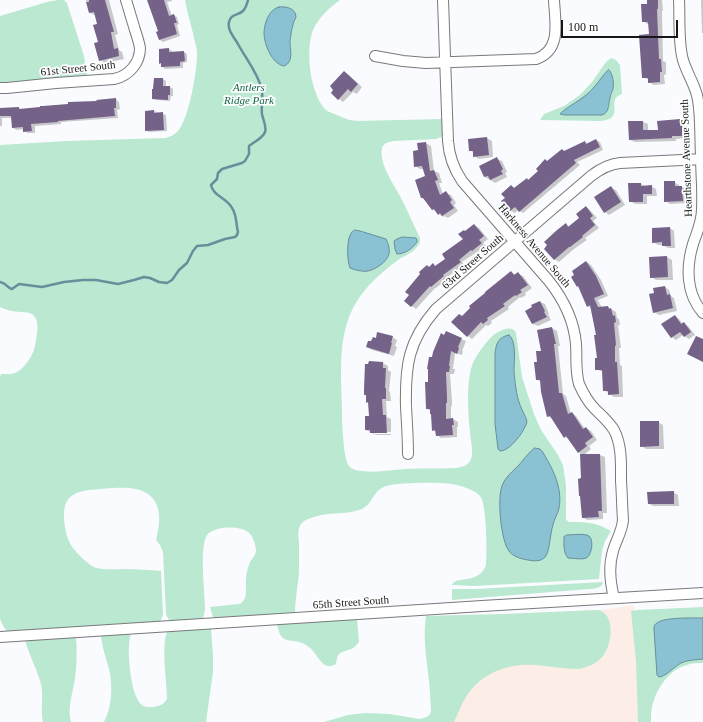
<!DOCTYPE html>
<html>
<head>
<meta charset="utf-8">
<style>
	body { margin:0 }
	#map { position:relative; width:703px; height:722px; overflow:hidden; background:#fafbfe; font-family:Georgia,serif }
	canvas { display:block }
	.scale { position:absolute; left:561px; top:20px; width:117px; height:18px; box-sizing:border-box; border:2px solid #161617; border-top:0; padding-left:5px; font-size:12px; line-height:14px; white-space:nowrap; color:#161617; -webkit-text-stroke:3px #fff; paint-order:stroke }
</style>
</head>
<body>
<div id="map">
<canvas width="703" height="722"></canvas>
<div class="scale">100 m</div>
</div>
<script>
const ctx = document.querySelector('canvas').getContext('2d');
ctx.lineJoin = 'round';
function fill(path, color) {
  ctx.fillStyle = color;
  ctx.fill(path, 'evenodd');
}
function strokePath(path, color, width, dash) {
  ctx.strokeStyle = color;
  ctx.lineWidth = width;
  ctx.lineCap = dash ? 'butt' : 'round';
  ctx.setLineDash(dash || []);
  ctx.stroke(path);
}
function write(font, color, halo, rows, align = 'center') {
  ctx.font = font + ' Georgia,serif';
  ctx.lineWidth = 3.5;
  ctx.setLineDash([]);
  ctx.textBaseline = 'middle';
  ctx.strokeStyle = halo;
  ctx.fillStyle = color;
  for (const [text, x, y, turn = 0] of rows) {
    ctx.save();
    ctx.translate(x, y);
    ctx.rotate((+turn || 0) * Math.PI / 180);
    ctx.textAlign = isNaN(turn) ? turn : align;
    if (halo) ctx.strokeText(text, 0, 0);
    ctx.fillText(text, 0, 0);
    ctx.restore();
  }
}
const education = new Path2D(`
	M634,605L640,722H437L450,615L504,614L602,610Z`);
const green = new Path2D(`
	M58,0H64L67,3L84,56L87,75L0,83V16L47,2Z
	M185,0H340C329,8 319,17 313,30C305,50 310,96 327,111L349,120L358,121L442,119V137L438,138L437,139L393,141L386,143L382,147C379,164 392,181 400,196C407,209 413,224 420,238C420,242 420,245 416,248C412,253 406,255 401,258C388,267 375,278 365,290C336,324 341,368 342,409C342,420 343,459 349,466C352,470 358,471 363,471C376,473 391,470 405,469C422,468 439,469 456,468C463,467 469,465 471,459C474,451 470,439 470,431C468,414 466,379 473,363C476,356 481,349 486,343C490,338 495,333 500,331C507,328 513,327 516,333L522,377L534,414L541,430L558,455L563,465L566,485V520L569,522C587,522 595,522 611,531L605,541L602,551L599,579L475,586L452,585L453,583L456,581C464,579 475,579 481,573C484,570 485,568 486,565C487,554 487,503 480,496C474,489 461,486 452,484C438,482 400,482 386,486C372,491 374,503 362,509C348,515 332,512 317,516C311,518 302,520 300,526C297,531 299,539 299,544C299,553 299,563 299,572C298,586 295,599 295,614L214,619L212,614L210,607L239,604C249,600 245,589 246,580C246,575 247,570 249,565C250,560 255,557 256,551C256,545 253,536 248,532C239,525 214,526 207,535C199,547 205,593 205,609L204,615L202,620L170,622L166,614L163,552L160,545L156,540C162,518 162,495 136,489C123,486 101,489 88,490C81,491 71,494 67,501C61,510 65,534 70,543C73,550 88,565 96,568C106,570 117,569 127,569C138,569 149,570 161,571L163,615L160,622L8,632C4,628 2,624 0,619V377L1,374C7,374 12,375 17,372C24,368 31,358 34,350C36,343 40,323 35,317C31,310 19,313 12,311C8,310 4,309 0,307V145L66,141L165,138C170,137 174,135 178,131C189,119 198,67 197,51C196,45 194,39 193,33C190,22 187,11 185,0Z
	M611,58L616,60L620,65L622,94C604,100 627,118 601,121L540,120L544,114L564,106L580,95L592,82L606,62Z
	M603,582C602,588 595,589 589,589L452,600V589H475Z
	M703,607V663C698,663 692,663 687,665C671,669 659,685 654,700C651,707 651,715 651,722H638L636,661L631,611L637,610Z
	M598,610C616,614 612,645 603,656C596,664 588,667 579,669C564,669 550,666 535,665C508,663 481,673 466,697C461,705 458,713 454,722H324L348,715L365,713L390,714L419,719C424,718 430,717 431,711C430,698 430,686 428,673C426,654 423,635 426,616L504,614Z
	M357,619L359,642C356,646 353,649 348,650C338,654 338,652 336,664C322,672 318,654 310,648C307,645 303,643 299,642C293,640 286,642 281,636C279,633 278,628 277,624Z
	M211,628L213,655V672L206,722H104C112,707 113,686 109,669C106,658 102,647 101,635L131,633C130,637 129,641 129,646C128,658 131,687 137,698C139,704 144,708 151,707C157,707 164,705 167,699C167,679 161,650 167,631Z
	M76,637C77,650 77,665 75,678C73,693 67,707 71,722H43C40,709 44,697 41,684C37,669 29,655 25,640Z`);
const water = new Path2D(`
	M279,7C285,6 296,8 296,17C295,20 293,22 293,25C291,30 291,36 290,41C290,50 294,62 284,66C272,64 264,44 264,33C264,24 269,9 279,7Z
	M609,70C613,74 614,83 613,89C612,92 610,95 610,98C608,104 610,112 602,115H565L560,114C564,109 579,101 586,95C594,89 600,79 607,71Z
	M355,230L360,231L386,239C388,243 390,249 389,254C387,262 376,269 368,271C363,272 355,270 350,268C347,260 346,238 352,232Z
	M403,237L416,238L417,240V242C413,248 405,254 397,254L395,249L394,241L397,239Z
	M509,335C517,341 514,362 514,371C515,382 516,394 520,405C522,411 526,416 527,422C524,432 510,451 500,451L498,449L495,424V354C496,344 498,337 509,335Z
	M535,448L540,449L542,451C552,467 563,488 559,508C558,514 554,519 553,525C550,533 550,552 545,557C541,562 533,561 528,560C522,559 513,557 509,551C501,541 497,499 502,486C505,477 513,471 519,465C523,460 527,455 531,451Z
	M567,535C573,535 584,533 589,536C594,539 592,556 586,558C581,560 573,558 568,558C563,552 564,544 564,537Z
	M703,618V659C695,660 687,660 681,663C674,667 665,677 659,677L657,675L654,629C654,626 654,625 657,623C664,617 693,618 703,618Z`);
const shadow = new Path2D(`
	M86,0H109L118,34L115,35L119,50L122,52L124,59L105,63L100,60L98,24L95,15L90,13Z
	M148,0H172V1L167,2L172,16L174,15L177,17L179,24L177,25L180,36L163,42L160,40L158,33L159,32Z
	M648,0H662L663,11H662L663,61L666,62V74L664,75L665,84L654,85L649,82V80L643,77L650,35V24H647L643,21L648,5Z
	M701,0H703V33H702Z
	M169,49L172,51V53L184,52L187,54V62L183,63V68L165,69L162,67V64L160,63Z
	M344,72L349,75L362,87L357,94L353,92L343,102L339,99L332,93Z
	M155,79H163L166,81V87H170L173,89V96H171L170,101L156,100L153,98Z
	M116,99L119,102L120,109L117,110L118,118L61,122V124L35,126V133H28L24,131V129L17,130L13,128L12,118H2V126H0V109L19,108L22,110Z
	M154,111L166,115L167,131L149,132L146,130Z
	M679,120L684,123L685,129L686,130L687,138L676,139V141L635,142L630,140L643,122L648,124V131H659Z
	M487,138L492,141L493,157L479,159L474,156V153L470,150Z
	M596,140L600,142L603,150L577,162L580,165L523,213L518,210L515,213L511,211L502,201L506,198L511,186L515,188L527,179L529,180L548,162L585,142L588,144Z
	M426,143L431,146L434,171L439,173L442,183H439L443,194L446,193L451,195L456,203L454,205L458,211L448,218L444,216L443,217L432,209L426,200L422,198L427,177L424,169H420L415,166L419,151L418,144Z
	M497,159L502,161L507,172L505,173L507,177L495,183L485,177Z
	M674,182L679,185V187H682L687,190V203L670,204L665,201Z
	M641,184L645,186H651L656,189L657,196H647V204H635L630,201Z
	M611,188L616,190L625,205L609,215L605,212Z
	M586,207L590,210L597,218L593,221L599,228L585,238L587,240L574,249L559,262L554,259L566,224L570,227L581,218Z
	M474,225L479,228L488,239L483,243L486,246L462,262L464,265L446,278L447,279L436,288H435L416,309L412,306L405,301L429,268L433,265L437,267L447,260L464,239L466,232Z
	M670,228L674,231L675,248H668L663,245H658L653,242Z
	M667,257L672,260L673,280H656L651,277L650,258Z
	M587,262L591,265L601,280L608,296L598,300L602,308L608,307L613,310L616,312L617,318L619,319L620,325H618L621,348H619L620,365L622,366L623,397H614L604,390L603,372L596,369L598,359L597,336L592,309L588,306L580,287L577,286Z
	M511,272L516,275L518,274L523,276L532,288L525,293L526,295L521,298L520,297L508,307L509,309L491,321L492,323L488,326L486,325L472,339L468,336L463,317Z
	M665,287L669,290L671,296L674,298L677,311L659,315L654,312L655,294Z
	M540,302L545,304L549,314H548L551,320L538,326L533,324L527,311Z
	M675,316L679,319L683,324L688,326L695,335L689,339L683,335L676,340L672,337Z
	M552,328L557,331L560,346H558L563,394L566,396L571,414L572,413L576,416L585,429L586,428L591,431L597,440L589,446L591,449L584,455H600L605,457L607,513H603V519L587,520L582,517L581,454L579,452L569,439L565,437L553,419L548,416L541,382L536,379L538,363Z
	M392,337L397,340L395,346L397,347L394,356L372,350L367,347L376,339Z
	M461,339L466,341L462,351H463L462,355L455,353L453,369H455L454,374H450L452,401V406H451V419H453L458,422V427H457V437L441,438L437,435L436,432L433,430L431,411L427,409L433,359Z
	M370,362L383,363L388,366V370L391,372L389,391L390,392L391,401H386L387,417L391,419V432H373L375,434H391V435H376L366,430L370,417L369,403L367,402Z
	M658,422L663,425L664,449H646L641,446Z
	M673,492L678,495L679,506H653L648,503Z`);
const stream = new Path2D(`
	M0,282C8,284 7,288 12,289L19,284L42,287L64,282L83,280H96L118,284L134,280L144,277L150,278L159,282L167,283L172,280L179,270L187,263L193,251L197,246L208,245L225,239L235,237L237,235L238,232C236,225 237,215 232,208C227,198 213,196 211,185L217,179L218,173L222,169L242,163L245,161L249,154V146C254,142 263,138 265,132C267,127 263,120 262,114C261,106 263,98 262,90C258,73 246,59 238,44C234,37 227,30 229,22C230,14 239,15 243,11C246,8 247,4 248,0`);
const building = new Path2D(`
	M89,0H105L114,32H111L114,49L118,48L119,56L99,61L94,43L98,42L93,25L97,24L94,12L89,13L86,2H89Z
	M147,0H164L169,16L174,14L177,23H174L177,34L159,40L156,32L158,31Z
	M647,0H658V9H657L659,59H661L662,72H660V82L648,83V78H642L639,35L649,34L648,22H642L641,4H647Z
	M169,48V52L184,51L185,61L180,62V66L161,67V63L159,64V49Z
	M344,71L358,84L351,92L348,89L338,100L331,93L333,90L330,86Z
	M154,78H163V86H170V95H168V100L152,99V89H153Z
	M116,98V108H114L115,116L58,121V122L31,124L32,131L23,132V127L12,128L11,116H0V108L19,107V109L40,107V106H43L68,104V102L97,101L96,100Z
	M154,110V113L163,112L164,130L145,131V111Z
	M680,119V126H682V136H672V138L629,140L628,121H643V130H658L657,121Z
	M487,137L489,155L473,157V151H469L468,139Z
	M596,139L600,147L574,160L576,163L519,212L515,207L510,211L501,201L505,198L501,194L511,185L514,188L527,178L528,180L538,171L536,169L545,159L547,161L562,149L564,151L585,141L586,144Z
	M426,142L430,171L434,170L438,180L435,181L440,195L446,191L452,200L450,202L454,208L442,216L440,213L438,215L434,209L432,210L423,198H421L415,180L425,176L422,166L414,167L413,151L418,150L417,143Z
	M497,157L503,169L501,171L503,174L490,180L488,176L484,177L479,166Z
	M664,181H675V186H682L683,201L664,202Z
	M628,183H641V186L652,185V194H643V202H629Z
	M611,186L621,202L604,213L594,197Z
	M586,206L593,216L590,218L595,225L582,236L583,237L570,247H569L554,260L544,249L547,245L544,242L557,230L566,223L568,227L579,218L576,214Z
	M474,224L484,236L479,240L482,243L472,251L471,250L459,260L461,262L443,275L444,276L431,287L430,286L411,307L404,301L409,295L405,292L420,274L419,272L427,265L429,267L433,263L435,266L445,259L442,254L463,239L458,234L464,230L465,231Z
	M670,227L671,246H662V242L652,243V228Z
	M667,256L668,277L650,278L649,257Z
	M586,261L596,276L604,294L594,298L598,307L608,306L609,309L611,308L613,316L615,315L616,322L614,323L616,345L615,346V362H617L619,394L608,395V391H603L602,370H595V358H597L594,335H596L590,305L587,307L578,286L577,287L571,277L574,275L572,271Z
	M511,271L514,275L518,272L528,285L520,290L522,292L516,296L515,295L503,304L505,306L487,318L488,320L483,324L481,322L467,337L451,322L459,314L462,316L470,308L469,306L485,293V292Z
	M665,286L667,295L670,294L673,308L653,313L649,294L654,293L653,288Z
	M540,301L545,311L544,312L547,317L532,324L525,311L532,307L531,305Z
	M675,315L681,324L684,322L691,332L684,337L680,332L671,338L661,324Z
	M552,327L556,344H554L559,393H562L568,414L572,412L583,429L586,427L593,437L585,443L587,446L578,453L566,436L564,438L550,416L547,417L541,392L540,380H536L534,362H537L536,351H541L537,330Z
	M446,331L462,338L458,347L459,348L457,354L451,351L449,366H450L449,372H446L447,397V403H446V419L453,418L454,425H452L453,435L436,436L435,430L432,431L431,414H430V409H426L425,382H428V369H427L429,357H432L433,352L441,333L444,335Z
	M377,332L393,336L391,343H392L389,354L366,347L368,341H371L373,337L376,338Z
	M696,336L703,339V362L687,354Z
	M369,361L383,362V368H386L385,388H386V399H382L383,415H386L387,433H370V430H365V416H369L368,402L366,403V395H364V389L365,364H368Z
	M640,421H659V446L640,447Z
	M580,454H600L602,511H598L599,517L582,518L580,496H579L578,479L581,478Z
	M674,491V504H648L647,492Z`);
const minor = new Path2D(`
	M443,0L448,141C449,156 454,169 462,181L549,281C564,300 574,320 576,344C577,358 575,370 579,384C583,393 588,402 595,409C602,416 609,422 614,430C622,445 621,464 621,481C622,494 622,507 623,520C622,532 616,540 613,551C608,567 610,582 614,598
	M679,0C680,18 678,43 683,60C687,74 696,86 698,100C701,118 700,137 701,155C701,173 703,191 702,209C702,222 697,232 693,244C686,267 686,294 703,313
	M375,56L403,61L426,63L536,59C562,50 555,22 554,0
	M0,88H7L56,83L114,79C129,76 140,63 140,48C139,42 137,36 135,30C132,20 129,10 126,0
	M408,454C408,438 407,423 406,407C405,366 408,341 436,309L591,176C600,169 609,164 620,163L703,159
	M0,637L482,606L703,593`);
const streetNames = [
	["61st Street South",78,69,-6],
	["Hearthstone Avenue South",687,158,-92],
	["Harkness Avenue South",534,246,50],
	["63rd Street South",473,262,-41],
	["65th Street South",351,603,-4]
];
const parkNames = [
	["Antlers",249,88],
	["Ridge Park",249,101]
];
fill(education, '#fceee7');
fill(green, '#bae8d1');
fill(water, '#8bc2d3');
strokePath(water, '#688e9b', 1);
fill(shadow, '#0003');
strokePath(stream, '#688e9b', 2.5);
fill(building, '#746288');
strokePath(minor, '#79797c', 12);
strokePath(minor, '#fff', 10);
write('11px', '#161617', '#fff', streetNames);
write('italic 11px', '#0f6446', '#fff', parkNames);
</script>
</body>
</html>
